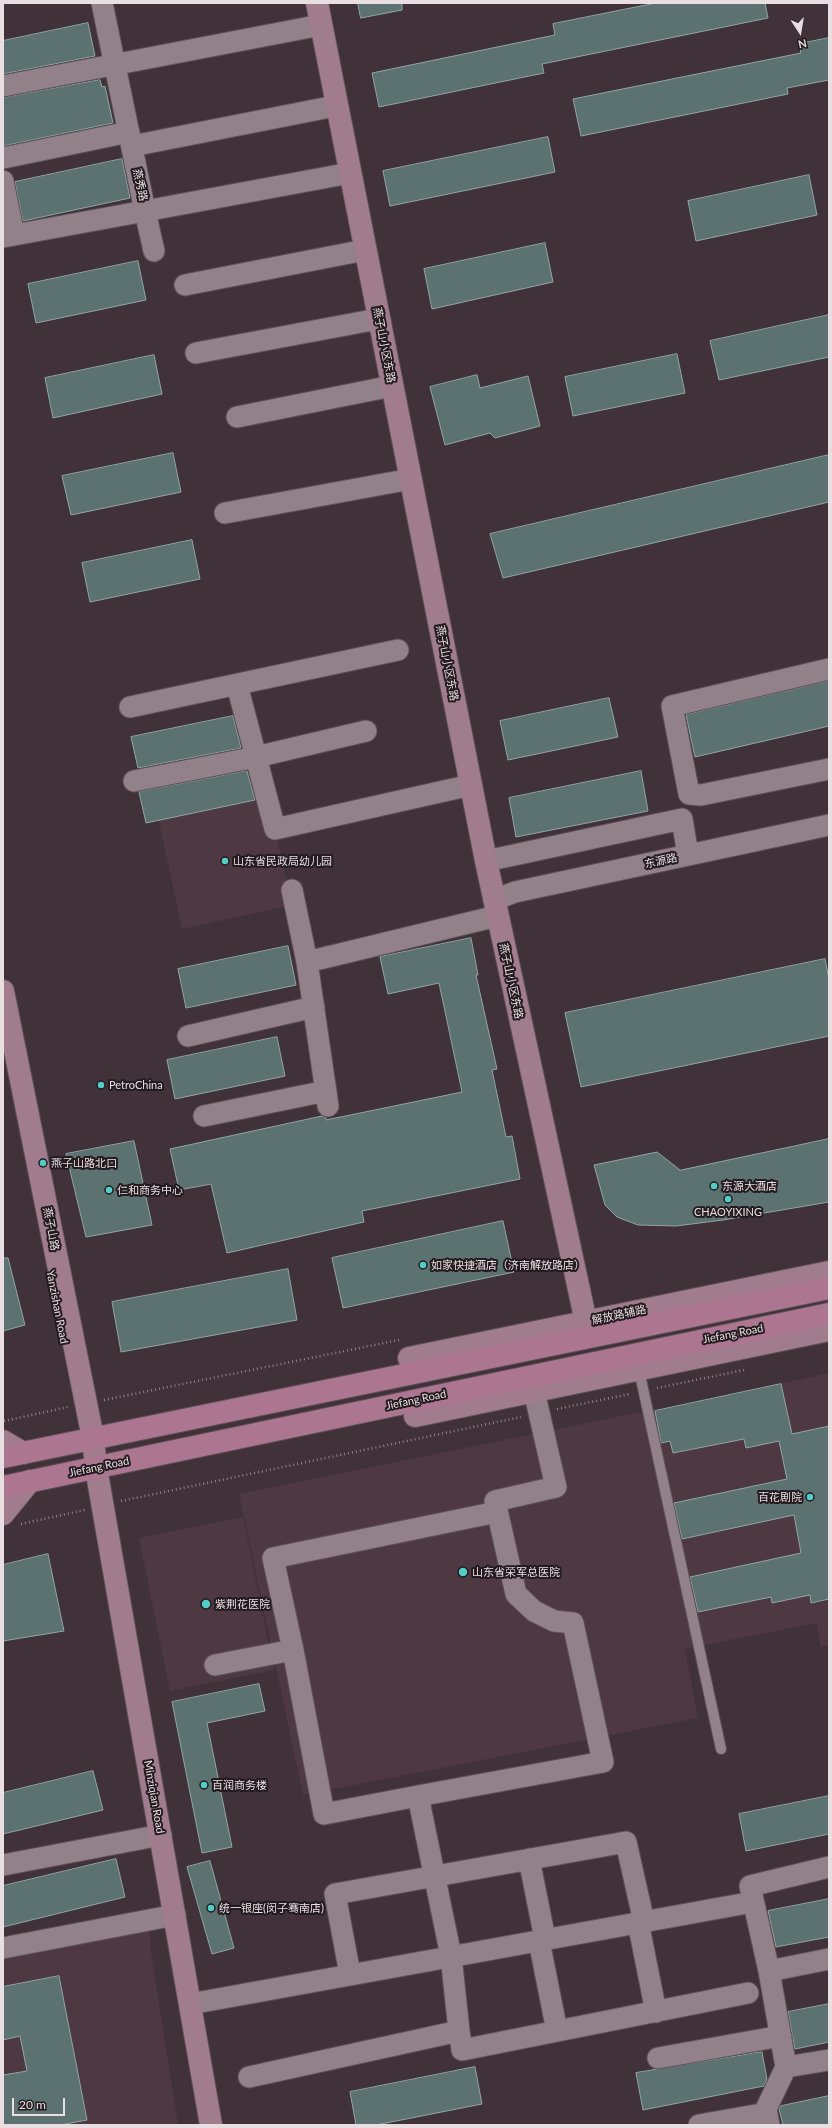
<!DOCTYPE html>
<html>
<head>
<meta charset="utf-8">
<style>
	body { margin:0 }
	#map { position:relative; width:832px; height:2128px; overflow:hidden; background:#413138; font-family:Lato,sans-serif }
	canvas { display:block }
	.frame { position:absolute; inset:0; border:4px solid #e9dee2; pointer-events:none }
	.north { position:absolute; left:780px; top:12px; width:40px; height:40px; -webkit-text-stroke:3px #231b1f; paint-order:stroke; rotate:168deg; font-size:11px; font-weight:700; line-height:16px; text-align:center; color:#e9dee2 }
	.north::after { content:''; display:block; margin:auto; width:14px; height:18px; background:#e9dee2; clip-path:polygon(50% 0,100% 100%,50% 72%,0 100%) }
	.scale { position:absolute; left:12px; top:2098px; width:53px; height:18px; box-sizing:border-box; border:2px solid #e9dee2; border-top:0; padding-left:5px; font-size:12px; line-height:14px; white-space:nowrap; color:#e9dee2; -webkit-text-stroke:3px #231b1f; paint-order:stroke }
</style>
</head>
<body>
<div id="map">
<canvas width="832" height="2128"></canvas>
<div class="frame"></div>
<div class="north">N</div>
<div class="scale">20 m</div>
</div>
<script>
const ctx = document.querySelector('canvas').getContext('2d');
ctx.lineJoin = 'round';
function fill(path, color) {
  ctx.fillStyle = color;
  ctx.fill(path, 'evenodd');
}
function strokePath(path, color, width, dash) {
  ctx.strokeStyle = color;
  ctx.lineWidth = width;
  ctx.lineCap = dash ? 'butt' : 'round';
  ctx.setLineDash(dash || []);
  ctx.stroke(path);
}
function write(font, color, halo, rows, align = 'center') {
  ctx.font = font + ' Lato,"Noto Sans SC",sans-serif';
  ctx.lineWidth = 4;
  ctx.setLineDash([]);
  ctx.textBaseline = 'middle';
  ctx.strokeStyle = halo;
  ctx.fillStyle = color;
  for (const [text, x, y, turn = 0] of rows) {
    ctx.save();
    ctx.translate(x, y);
    ctx.rotate((+turn || 0) * Math.PI / 180);
    ctx.textAlign = isNaN(turn) ? turn : align;
    if (halo) ctx.strokeText(text, 0, 0);
    ctx.fillText(text, 0, 0);
    ctx.restore();
  }
}
const built = new Path2D(`
	M267,794L292,905L182,929L158,818Z
	M829,1373V1645L821,1647L816,1623L685,1649L698,1718L303,1795L239,1494L641,1412L642,1414Z
	M243,1517L274,1670L170,1691L139,1538Z
	M149,1922L151,1952L178,2125H3V1951Z`);
const building = new Path2D(`
	M358,3H402V10L361,18Z
	M656,3H765L768,18L542,64L544,73L379,107L372,73L555,35L553,24Z
	M88,23L95,56L3,74V41Z
	M829,38V80L787,88L788,94L581,136L573,99L801,53L799,44Z
	M100,80L102,87L105,86L113,123L3,146V98Z
	M548,137L555,172L390,206L383,171Z
	M122,159L130,198L23,221L15,182Z
	M809,175L817,215L696,241L688,201Z
	M545,243L553,282L432,309L424,269Z
	M138,261L146,300L36,323L28,284Z
	M829,315V357L719,380L710,341Z
	M677,354L685,393L573,416L565,377Z
	M154,355L162,394L53,418L45,378Z
	M477,375L480,388L528,376L540,426L495,438L490,433L445,445L430,387Z
	M173,453L181,492L71,515L62,476Z
	M829,455V502L503,578L490,534Z
	M192,540L200,579L90,602L82,563Z
	M829,681V726L695,757L686,715Z
	M609,698L618,737L508,760L500,721Z
	M233,716L241,748L138,768L131,737Z
	M247,771L255,800L146,823L139,792Z
	M641,771L648,811L516,837L509,798Z
	M471,938L478,975H476L497,1069L492,1070L506,1137L512,1136L520,1179L362,1211L364,1222L227,1253L211,1184L179,1190L170,1149L322,1116L326,1117V1120L462,1092L439,983L388,994L380,957Z
	M288,946L296,985L186,1008L178,969Z
	M825,959L829,979V1036L581,1087L565,1013Z
	M277,1037L285,1076L175,1099L167,1060Z
	M829,1139V1202L723,1220L676,1226L638,1225L617,1217L605,1205L594,1165L657,1152L680,1170Z
	M134,1141L152,1225L86,1237L66,1154Z
	M503,1221L514,1272L343,1308L332,1258Z
	M3,1258H8L25,1325L3,1331Z
	M288,1269L297,1320L121,1352L112,1302Z
	M781,1384L792,1434L829,1426V1599L811,1603L810,1595L772,1603L771,1597L698,1612L690,1577L801,1553L794,1515L682,1539L674,1503L787,1479L779,1441L746,1448L744,1439L673,1453L670,1441L661,1443L655,1411Z
	M48,1554L64,1631L3,1641V1565Z
	M259,1684L265,1711L207,1723L232,1847L202,1853L172,1702Z
	M93,1771L103,1810L3,1834V1793Z
	M829,1796V1834L746,1851L739,1814Z
	M116,1859L125,1897L3,1927V1886Z
	M210,1861L234,1948L212,1954L187,1867Z
	M829,1899V1937L776,1947L768,1911Z
	M59,1976L87,2120L60,2125H3V2075L27,2071L20,2036L3,2040V1987Z
	M829,2004V2042L795,2049L788,2012Z
	M762,2052L767,2079L764,2086L643,2110L636,2073Z
	M475,2067L482,2104L376,2125H356L350,2092Z
	M829,2096V2125H783L779,2109L781,2106Z`);
const path = new Path2D(`
	M657,1388L744,1370
	M104,1400L399,1340
	M557,1409L630,1394
	M4,1421L68,1407
	M121,1501L521,1417
	M21,1524L85,1510`);
const lane = new Path2D(`
	M639,1370L721,1749`);
const street = new Path2D(`
	M102,3L145,211L350,173
	M3,86L321,25
	M132,146L325,108L336,104
	M3,158L129,132
	M3,181L14,235
	M3,237L145,211L154,251
	M185,285L365,250
	M196,353L367,321H380
	M237,417L392,386
	M225,513L411,479
	M829,669L672,706L689,794L701,795L829,769
	M237,685L275,829L471,785
	M130,707L398,650
	M134,781L256,757L366,731
	M486,861L682,819L688,855
	M292,890L307,962
	M494,900L515,892L829,825
	M188,1036L314,1007
	M328,1106L307,962L497,916
	M204,1116L326,1091
	M293,1650L324,1814L418,1796L451,1956L459,2031
	M215,1665L293,1650L273,1558L497,1512
	M418,1796L603,1762L573,1623L554,1621L534,1611L516,1594L495,1501L556,1487L534,1391
	M529,1859L545,1939
	M3,1865L161,1835
	M829,1867L750,1886L769,1971L829,1959
	M638,1922L656,2012
	M539,1941L557,2031
	M3,1948L175,1915
	M769,1971L786,2067L829,2060
	M350,1974L335,1894L626,1842L644,1922
	M190,2004L753,1902
	M658,2058L781,2036
	M249,2077L459,2031L462,2050L748,1993
	M699,2125L767,2113
	M769,2125L766,2109L786,2067`);
const secondary = new Path2D(`
	M317,3L486,861L586,1322
	M3,991L93,1438L96,1468L211,2125
	M409,1358L829,1272
	M415,1416L829,1330
	M3,1441L23,1453
	M3,1514L30,1481`);
const primary = new Path2D(`
	M3,1457L829,1288
	M3,1487L829,1314`);
const markers = [
	[225,861,4,"#54cdc7"],
	[101,1085,4,"#54cdc7"],
	[43,1163,4,"#54cdc7"],
	[714,1186,4,"#54cdc7"],
	[109,1190,4,"#54cdc7"],
	[728,1199,4,"#54cdc7"],
	[423,1265,4,"#54cdc7"],
	[810,1497,4,"#54cdc7"],
	[463,1572,5,"#54cdc7"],
	[206,1604,5,"#54cdc7"],
	[204,1785,4,"#54cdc7"],
	[211,1908,4,"#54cdc7"]
];
const streetNames = [
	["燕秀路",140,185,78],
	["燕子山小区东路",384,345,79],
	["燕子山小区东路",447,663,79],
	["东源路",661,861,-12],
	["燕子山小区东路",511,981,78],
	["燕子山路",51,1229,79],
	["Yanzishan Road",57,1307,79],
	["解放路辅路",619,1315,-12],
	["Jiefang Road",733,1334,-11],
	["Jiefang Road",416,1400,-12],
	["Jiefang Road",99,1467,-12],
	["Minziqian Road",154,1797,80]
];
const poiNames = [
	["山东省民政局幼儿园",233,861],
	["PetroChina",109,1085],
	["燕子山路北口",51,1163],
	["东源大酒店",722,1186],
	["仁和商务中心",117,1190],
	["CHAOYIXING",728,1212,"center"],
	["如家快捷酒店（济南解放路店）",431,1265],
	["百花剧院",802,1497,"right"],
	["山东省荣军总医院",472,1572],
	["紫荆花医院",215,1604],
	["百润商务楼",212,1785],
	["统一银座(闵子骞南店)",219,1908]
];
fill(built, '#4e3842');
fill(building, '#5c7270');
strokePath(building, '#90a6a5', 1);
strokePath(lane, '#5d5056', 12);
strokePath(street, '#5d5056', 23);
strokePath(secondary, '#5d5056', 24);
strokePath(primary, '#5d5056', 24);
strokePath(path, '#918489', 2.5, [1, 3]);
strokePath(lane, '#938189', 10);
strokePath(street, '#938189', 21);
strokePath(secondary, '#a07c8c', 22);
strokePath(primary, '#ac7690', 22);
for (const [x, y, r, color] of markers) {
  const dot = new Path2D();
  dot.arc(x, y, r, 0, 2 * Math.PI);
  ctx.fillStyle = color;
  ctx.fill(dot);
  strokePath(dot, '#231b1f', 1.5);
}
write('11px', '#e9dee2', '#231b1f', streetNames);
write('11px', '#e9dee2', '#231b1f', poiNames, 'left');
</script>
</body>
</html>
